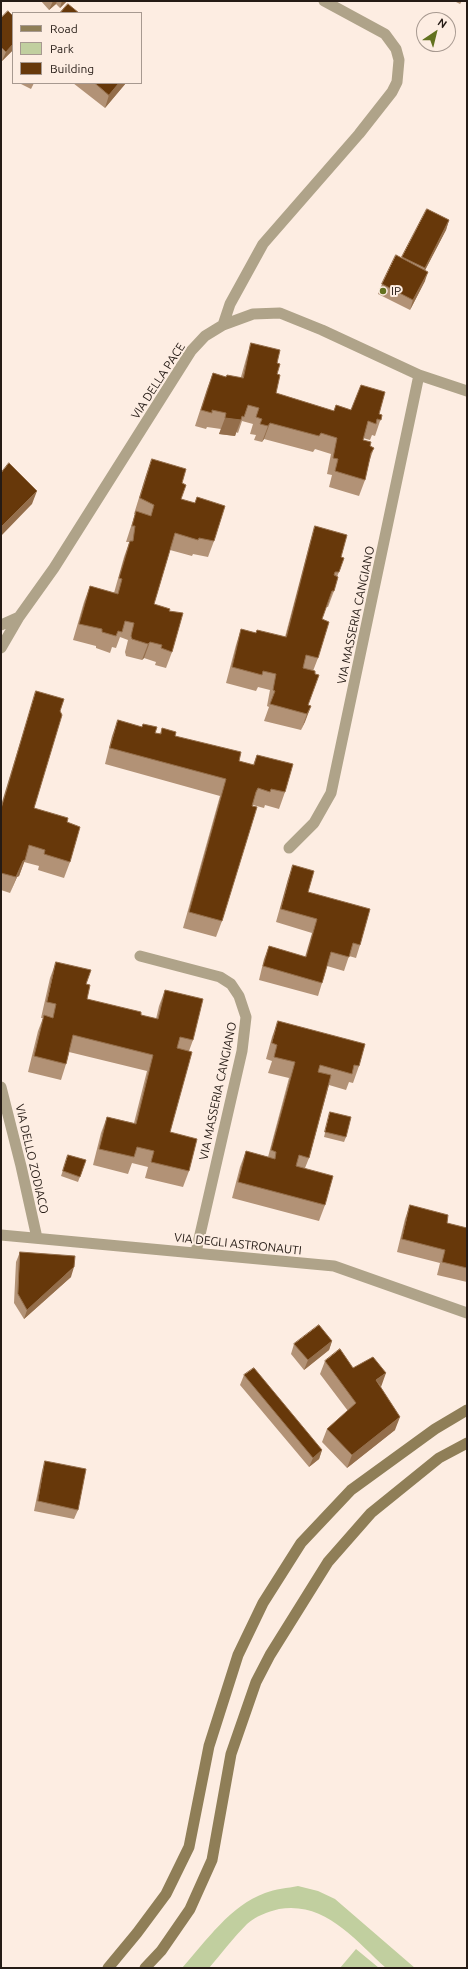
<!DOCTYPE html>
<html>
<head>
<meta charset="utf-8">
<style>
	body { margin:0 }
	#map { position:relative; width:468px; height:1969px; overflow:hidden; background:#fdede2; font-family:Ubuntu,sans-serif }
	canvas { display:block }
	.frame { position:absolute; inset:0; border:2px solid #251b15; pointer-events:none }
	.legend { position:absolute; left:12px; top:12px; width:130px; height:72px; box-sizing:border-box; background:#fdede2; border:1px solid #a79990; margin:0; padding:5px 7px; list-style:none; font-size:12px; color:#251b15 }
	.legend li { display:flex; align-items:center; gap:8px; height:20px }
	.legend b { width:20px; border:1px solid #a79990 }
	.north { position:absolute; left:416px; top:12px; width:40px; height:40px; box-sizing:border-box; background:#fdede2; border:1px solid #a79990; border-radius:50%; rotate:35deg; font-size:11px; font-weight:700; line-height:16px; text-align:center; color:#251b15 }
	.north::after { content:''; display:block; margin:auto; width:14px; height:18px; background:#63721f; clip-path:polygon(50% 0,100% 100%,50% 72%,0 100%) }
</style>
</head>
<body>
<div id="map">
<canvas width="468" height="1969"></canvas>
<div class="frame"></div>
<ul class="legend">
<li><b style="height:5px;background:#8f7e57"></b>Road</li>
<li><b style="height:11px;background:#c1cf9f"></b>Park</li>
<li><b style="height:11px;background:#67380a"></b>Building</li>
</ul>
<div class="north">N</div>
</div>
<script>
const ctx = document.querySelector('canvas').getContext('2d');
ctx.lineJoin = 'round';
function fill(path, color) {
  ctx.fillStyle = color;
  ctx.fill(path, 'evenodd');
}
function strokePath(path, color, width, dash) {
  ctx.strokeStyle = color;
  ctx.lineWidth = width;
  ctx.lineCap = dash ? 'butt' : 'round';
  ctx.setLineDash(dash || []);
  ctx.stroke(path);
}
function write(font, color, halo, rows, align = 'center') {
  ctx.font = font + ' Ubuntu,sans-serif';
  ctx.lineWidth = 4;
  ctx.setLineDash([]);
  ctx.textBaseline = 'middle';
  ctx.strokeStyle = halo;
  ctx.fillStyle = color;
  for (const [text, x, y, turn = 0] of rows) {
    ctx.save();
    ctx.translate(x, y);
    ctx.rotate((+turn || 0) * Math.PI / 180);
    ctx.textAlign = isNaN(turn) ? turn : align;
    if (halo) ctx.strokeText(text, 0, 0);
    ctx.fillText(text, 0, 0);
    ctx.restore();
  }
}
const green = new Path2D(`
	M298,1886L318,1891L335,1899L415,1968H386C355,1940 325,1901 279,1909C267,1912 256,1916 247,1924C233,1938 221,1954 209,1968H182C207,1940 230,1906 265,1893C275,1889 288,1888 298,1886Z
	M356,1949L379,1968H340Z`);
const minor = new Path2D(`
	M223,325L230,304L263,244L359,134L392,92L397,82L399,60L396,49L385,34L324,1
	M1,625L19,617
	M1,648L19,617L54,568L191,351L205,336L223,325L253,314L280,313L322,330L419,375L467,391
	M289,848L314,823L331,793L419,375
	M140,956L220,977L231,984L239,996L246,1017L242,1051L196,1252
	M1,1087L21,1166L37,1238
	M1,1235L334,1266L467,1313`);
const secondary = new Path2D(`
	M108,1968L137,1933L166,1894L189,1847L209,1746L238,1655L263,1603L301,1543L351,1490L435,1429L467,1410
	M145,1968L161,1951L190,1909L212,1860L231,1754L256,1682L270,1655L328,1562L371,1513L439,1458L467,1443`);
const wall = new Path2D(`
	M41,1H67L60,8L56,4L49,10Z
	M454,1H462L460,4Z
	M13,16V50L2,61L1,60V18Z
	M19,83H34L31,89Z
	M73,83H126L105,108Z
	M427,209L449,220L446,230L425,270V281L410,310L378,294L382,284L402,258Z
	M251,343L277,363V374L276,393L334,411L336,405L351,410L379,414L382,415L375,436L372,435L370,440L363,438V440L370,446L374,448L369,462L365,480L359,496L329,487L332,475L327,474L331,454L315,449L313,452L264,439L262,442L254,440L256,435L250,434L253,424L242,421L238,433L236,432L235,436L219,434L221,429L207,427L206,429L195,426L207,389L213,373L226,377H241L246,359Z
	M152,459L182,483L181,499L214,541L208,557L193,554L192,556L170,550L154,604L169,611L172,652L166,668L155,665L156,662L144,658L142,660L126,656L125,652L128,640L120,637L116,648L112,647L110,653L96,648V646L73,640L84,602L90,586L114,593L124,557L129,543V542H126L135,514H134L146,475Z
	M315,526L341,557L344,558L337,577L334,591L328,607H326L322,619L318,658L313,671L308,705L311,706L301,730L264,721L269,707L267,706L270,690L258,687L256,691L226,683L236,645L241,629L256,633L285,637L310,542Z
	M36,691L60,711L34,808L67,822L70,862L64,878L38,870L39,866L24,862L19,876L17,877L10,893L1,890V805L31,707Z
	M118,720L160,734L162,728L175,736L239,761L253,765L257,755L285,792L279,809L265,805L264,808L253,805L222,921L216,937L183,928L220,796L105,764L112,736Z
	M293,865L308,892L360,945L356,958L349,956L344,971L327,966L322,983L318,996L259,980L264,959L269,946L305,957L312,933L276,922L288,879Z
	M56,962L86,984L87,999L141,1015L156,1019L159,1006L165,990L193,1040L189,1051L170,1132L189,1171L183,1187L145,1178L148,1167L132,1163L128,1174L93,1165L101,1133L107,1117L134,1123L147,1071L69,1052L66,1064L61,1080L28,1072L38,1031L43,1018H41L50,978Z
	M278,1021L359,1066L353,1083L349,1082L346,1090L329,1085L309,1158L305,1168L325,1205L319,1221L232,1198L240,1167L246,1151L268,1157L289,1078L268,1073L272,1061L266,1059L272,1037Z
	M330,1112L346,1137L344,1142L324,1137Z
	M68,1155L86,1160L78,1182L61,1176Z
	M410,1205L447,1223L467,1228V1282L437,1275L440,1263L397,1252L405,1219Z
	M20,1252L71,1277L24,1319L14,1303L16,1262Z
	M332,1341L329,1350L304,1370L291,1354L294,1344Z
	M325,1361L353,1368L381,1387L395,1430L347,1468L322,1442L327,1429L348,1411L320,1374Z
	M244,1375L322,1450L319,1459L309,1467L240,1385Z
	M45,1461L78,1510L74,1519L34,1511L42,1471Z`);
const shadedWall = new Path2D(`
	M53,1H57L56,4L49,10Z
	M62,1H67L60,8Z
	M13,44V50L2,61L6,52Z
	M119,83H126L105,108L109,95Z
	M449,220L446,230L421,278L425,268Z
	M428,272L425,281L410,310L413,300Z
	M225,418L241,420L235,436L219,434Z
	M270,423L264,439L262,442L268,426Z
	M37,491L32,504L1,536V527Z
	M150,642L144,658L142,660L148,644Z
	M311,706L305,722L301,730L307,714Z
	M25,860L19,876L17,877L10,893L23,861Z
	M74,1267L71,1277L24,1319L27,1310Z
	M332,1341L329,1350L304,1370L308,1360Z
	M386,1373L381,1387L376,1380Z
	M400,1417L395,1430L347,1468L352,1455Z
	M322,1450L319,1459L309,1467L313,1458Z`);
const building = new Path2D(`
	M68,4L79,13H60Z
	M8,11L13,16V44L6,52L1,47V18Z
	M95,83H119L109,95Z
	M427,209L449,220L425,268L402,257Z
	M396,255L428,272L413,300L382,284Z
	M251,343L280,350L277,363L280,364L277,374L280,375L276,393L334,411L336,405L351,410L361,385L385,392L379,414L382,415L381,420L377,419L376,424L368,421L363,440L371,442L370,446L374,448L371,453L365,480L335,471L338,459L333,458L337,438L321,433L319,436L270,423L268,426L260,424L262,419L256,417L259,408L248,405L244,417L242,416L241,420L225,418L226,413L212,410V413L201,410L213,373L226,377L227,375L243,378Z
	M152,459L186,469L182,483L186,485L181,499L195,503L197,497L225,506L214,541L199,538L198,540L175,533L154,604L170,609L169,611L183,613L172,652L161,648L162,645L150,642L148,644L132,639L131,636L134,623L125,621L122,632L118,631L116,636L102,632V629L79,624L90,586L118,594L122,579L119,578L130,541H133L135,526H132L136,511L151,516L154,505L140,498Z
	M9,463L37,491L1,527V473Z
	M315,526L347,535L341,557L344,558L339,572H335L334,575L338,577L334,591H332L322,619L329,622L318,658L306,655L303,668L315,671V674L319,675L308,705L311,706L307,714L270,704L275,691L273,690L276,674L263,671L262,675L232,667L241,629L256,633L257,630L286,637Z
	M36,691L64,699L60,711L62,715L34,808L68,818L67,822L80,827L70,862L44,854L45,850L29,845L25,860L23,861L16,877L1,873V809Z
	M118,720L142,727L143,724L157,727L155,733L161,734L162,728L176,732L175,736L241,752L239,761L254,765L257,755L293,764L285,792L271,789L270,792L258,788L256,792L252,806L257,807L222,921L189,912L226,779L110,748Z
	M293,865L314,871L308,892L370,909L360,945L353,943L349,957L331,952L322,983L263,966L269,946L306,957L317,919L281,909Z
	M56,962L91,970L86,984L90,985L87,999L141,1012V1015L158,1019L165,990L203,999L193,1040L180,1037L177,1048L192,1052L170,1132L197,1139L189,1171L151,1162L154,1151L137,1147L134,1157L99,1149L107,1117L136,1124L153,1055L73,1035L66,1064L34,1056L44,1015L53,1018L56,1004L47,1002Z
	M278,1021L365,1044L359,1066L354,1065L352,1074L320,1065L318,1072L331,1075L309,1158L299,1155L296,1166L333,1176L325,1205L238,1182L246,1151L275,1159L276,1152L271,1150L295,1062L274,1057L277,1045L272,1043Z
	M330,1112L351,1117L346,1137L325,1132Z
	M68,1155L86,1160L80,1177L63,1171Z
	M410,1205L448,1215L447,1223L467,1228V1268L442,1262L445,1250L402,1239Z
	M20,1252L75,1256L74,1267L27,1310L18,1294Z
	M319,1325L332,1341L308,1360L294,1344Z
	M340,1349L353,1368L373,1357L386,1373L376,1380L400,1417L352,1455L327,1429L356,1403L325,1361Z
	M254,1368L322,1450L313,1458L244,1375Z
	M45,1461L86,1469L78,1510L38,1501Z`);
const markers = [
	[383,291,4,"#63721f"]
];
const poiNames = [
	["IP",391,291]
];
const streetNames = [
	["VIA DELLA PACE",158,381,-57],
	["VIA MASSERIA CANGIANO",356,615,-78],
	["VIA MASSERIA CANGIANO",218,1091,-78],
	["VIA DELLO ZODIACO",32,1159,77],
	["VIA DEGLI ASTRONAUTI",238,1244,6]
];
fill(green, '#c1cf9f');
strokePath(minor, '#afa389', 11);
strokePath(secondary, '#8f7e57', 11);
fill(wall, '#b29276');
fill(shadedWall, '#946e4b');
fill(building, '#67380a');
strokePath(building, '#946e4b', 1);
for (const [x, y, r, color] of markers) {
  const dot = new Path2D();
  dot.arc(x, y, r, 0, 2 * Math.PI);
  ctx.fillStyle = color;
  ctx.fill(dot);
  strokePath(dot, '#fdede2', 1.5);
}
write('12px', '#251b15', '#fdede2', poiNames, 'left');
write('12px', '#251b15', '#fdede2', streetNames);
</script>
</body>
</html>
